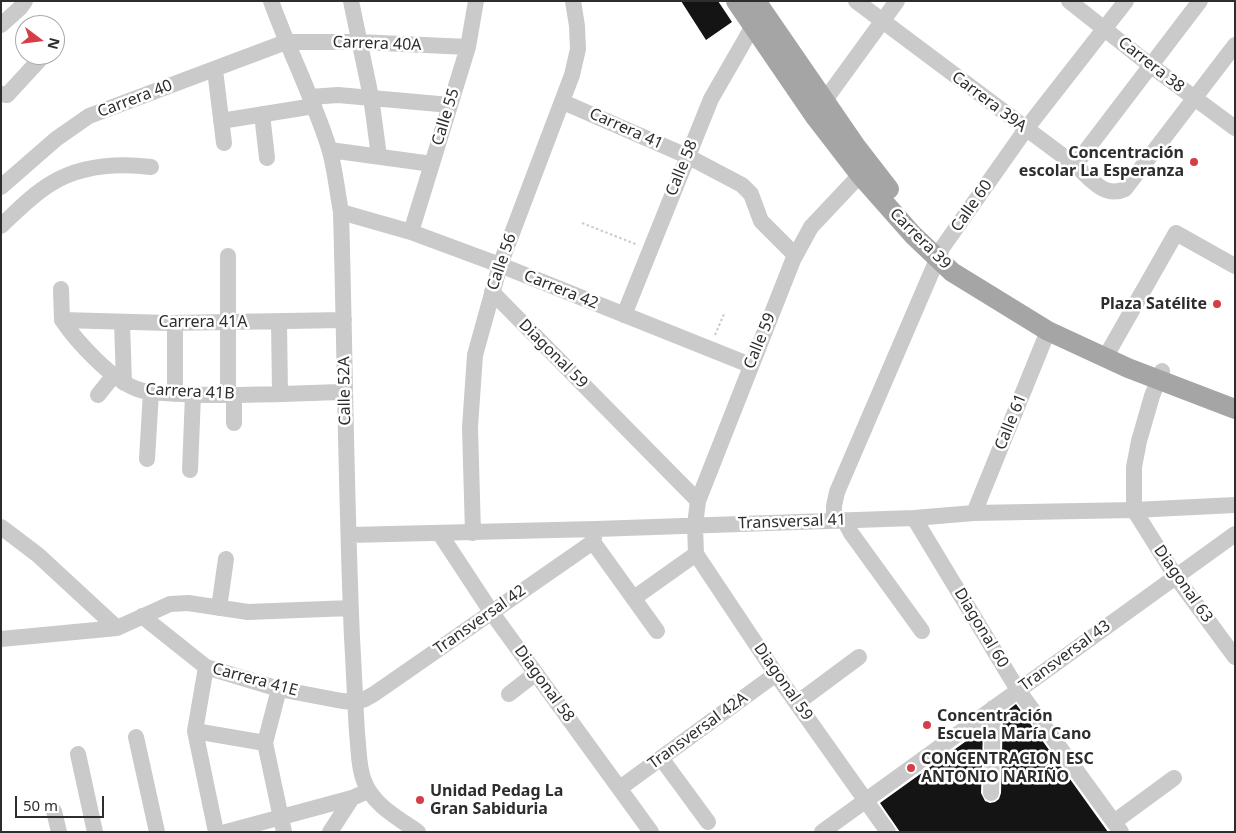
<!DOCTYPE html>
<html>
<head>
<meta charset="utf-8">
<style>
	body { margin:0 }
	#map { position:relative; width:1236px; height:833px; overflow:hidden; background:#fff; font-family:"Noto Sans",sans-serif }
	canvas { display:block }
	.frame { position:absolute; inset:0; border:2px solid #2d2d2d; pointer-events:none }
	.north { position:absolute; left:15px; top:15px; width:50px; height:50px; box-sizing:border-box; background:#fff; border:1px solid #ababab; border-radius:50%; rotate:105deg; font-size:14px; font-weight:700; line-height:20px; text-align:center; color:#2d2d2d }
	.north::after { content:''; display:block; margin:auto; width:18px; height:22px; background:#d53e47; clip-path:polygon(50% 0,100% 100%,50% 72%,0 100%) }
	.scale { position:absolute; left:15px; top:796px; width:89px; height:22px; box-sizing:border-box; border:2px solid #2d2d2d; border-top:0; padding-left:6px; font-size:15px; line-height:18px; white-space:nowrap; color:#2d2d2d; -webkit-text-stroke:4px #fff; paint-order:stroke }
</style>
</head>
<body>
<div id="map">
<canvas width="1236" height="833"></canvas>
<div class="frame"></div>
<div class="north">N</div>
<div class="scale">50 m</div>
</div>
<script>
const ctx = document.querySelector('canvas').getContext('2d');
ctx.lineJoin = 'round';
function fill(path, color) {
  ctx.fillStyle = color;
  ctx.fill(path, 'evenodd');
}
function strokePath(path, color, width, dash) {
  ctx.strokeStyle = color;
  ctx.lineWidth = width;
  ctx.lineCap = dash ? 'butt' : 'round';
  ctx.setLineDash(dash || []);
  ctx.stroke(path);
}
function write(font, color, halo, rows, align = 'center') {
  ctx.font = font + ' "Noto Sans",sans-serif';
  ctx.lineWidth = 5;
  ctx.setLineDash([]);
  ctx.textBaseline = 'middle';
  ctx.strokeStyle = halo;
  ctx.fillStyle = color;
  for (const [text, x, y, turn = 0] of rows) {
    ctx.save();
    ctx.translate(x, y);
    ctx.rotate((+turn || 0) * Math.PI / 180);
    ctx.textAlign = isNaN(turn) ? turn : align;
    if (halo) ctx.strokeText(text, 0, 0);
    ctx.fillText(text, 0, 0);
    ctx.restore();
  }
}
const building = new Path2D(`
	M681,1H718L732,22L706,40Z
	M1016,704L1108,832H900L880,803L983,729L981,793L985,801L990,803L995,802L999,799L1001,793L1003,714Z`);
const path = new Path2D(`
	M582,223L638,245
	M715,335L724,314`);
const minor = new Path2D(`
	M271,1C289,51 313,98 329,148C335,168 337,191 341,212C345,354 346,497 352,638C354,670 355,701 357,733C359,749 358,766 364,781C373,805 398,818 418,832
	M351,1L371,97L379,156
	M856,1L1075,165C1090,178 1104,199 1125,189L1235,45
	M1069,1L1150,65L1235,128
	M1,25L20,8L25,1
	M215,70L224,143
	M1,94L7,95L43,56
	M310,97L338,95L450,105
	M825,100L897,1
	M563,102L687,156L742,185L751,194L761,221L795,255
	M262,114L267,158
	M221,121L314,106
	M330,150L432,164
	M1075,165L1200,1
	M860,175L811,227L793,260L698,501L695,525L696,554L776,674L888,832
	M1,187L56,139L89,116L286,42H359L468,47
	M341,212L411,232L500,265L750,365
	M1,226C17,211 33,194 52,183C82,165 117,163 151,167
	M411,232L468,47L476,1
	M61,289L62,320
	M492,292L698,501
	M624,315L711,99L753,26
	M62,320C77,342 112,380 137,389C151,394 167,393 182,394C236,397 291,393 345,392
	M62,320L169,323L344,320
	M122,322L124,383
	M279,322L280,394
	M1110,349L1176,233L1235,266
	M1162,371L1152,396L1139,441L1134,467V510L1176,577L1235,657
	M175,394V323
	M98,395L114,375
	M228,395V256
	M234,423V395
	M147,459L151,392
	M190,470L193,395
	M974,513L1048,331
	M914,518L1018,690L1121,832
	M834,520V506L837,492L942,248L1026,129L1126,1
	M844,520L851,533L922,631
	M1,527L38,555L117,628
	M473,533L470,427L475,355L500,265L572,75L578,49L577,26L573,1
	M440,534L492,613L651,832
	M349,535L596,529L914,518L974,513L1134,510L1235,505
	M593,542L657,631
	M634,598L696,554
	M219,608L226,559
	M142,616L206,667L279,689L342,701L355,702L365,699L374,694L593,542L596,529
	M1,639L117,628L170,604L188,603L248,612L351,608
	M206,667L195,731L216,832
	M279,689L265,743L284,832
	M509,694L536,673
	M797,703L859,657
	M195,731L265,743
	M136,737L157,832
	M78,754L95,832
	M661,758L708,822
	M620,788L776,674
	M991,793L993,708
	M54,811L59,832
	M1114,822L1174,778
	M226,832L352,798L368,791
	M330,832L352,798
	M822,832L1235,534`);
const major = new Path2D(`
	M736,1L816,118L860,175L913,235L952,272L1048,331L1128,368L1235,409
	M756,1L855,145L889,189`);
const markers = [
	[1194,162,5,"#d53e47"],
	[1217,304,5,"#d53e47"],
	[927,725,5,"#d53e47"],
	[911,768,5,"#d53e47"],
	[420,800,5,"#d53e47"]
];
const streetNames = [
	["Carrera 40A",377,44,2],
	["Carrera 38",1151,65,38],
	["Carrera 40",135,99,-21],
	["Carrera 39A",989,102,37],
	["Calle 55",446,117,-73],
	["Carrera 41",626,129,24],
	["Calle 58",682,168,-68],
	["Calle 60",972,206,-55],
	["Carrera 39",920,239,45],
	["Calle 56",502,262,-71],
	["Carrera 42",561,290,22],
	["Carrera 41A",203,322],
	["Calle 59",760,341,-68],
	["Diagonal 59",553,354,45],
	["Calle 52A",345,391,-91],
	["Carrera 41B",190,392,3],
	["Calle 61",1011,422,-68],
	["Transversal 41",792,522,-2],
	["Diagonal 63",1183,584,55],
	["Transversal 42",480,620,-35],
	["Diagonal 60",981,628,59],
	["Transversal 43",1065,656,-36],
	["Carrera 41E",255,680,15],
	["Diagonal 59",783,682,55],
	["Diagonal 58",544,684,54],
	["Transversal 42A",698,731,-36]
];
const poiNames = [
	["Concentración",1184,153,"right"],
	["escolar La Esperanza",1184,171,"right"],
	["Plaza Satélite",1207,304,"right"],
	["Concentración",937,716],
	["Escuela María Cano",937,734],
	["CONCENTRACION ESC",921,759],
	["ANTONIO NARIÑO",921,777],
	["Unidad Pedag La",430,791],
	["Gran Sabiduria",430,809]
];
fill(building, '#141414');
strokePath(path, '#cacaca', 2, [2.5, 2.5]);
strokePath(minor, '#cacaca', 16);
strokePath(major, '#a5a5a5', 20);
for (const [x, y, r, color] of markers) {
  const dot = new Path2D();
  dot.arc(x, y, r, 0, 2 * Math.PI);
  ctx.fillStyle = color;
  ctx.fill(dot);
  strokePath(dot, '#fff', 2);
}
write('16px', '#2d2d2d', '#fff', streetNames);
write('bold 16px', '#2d2d2d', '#fff', poiNames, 'left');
</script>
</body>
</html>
